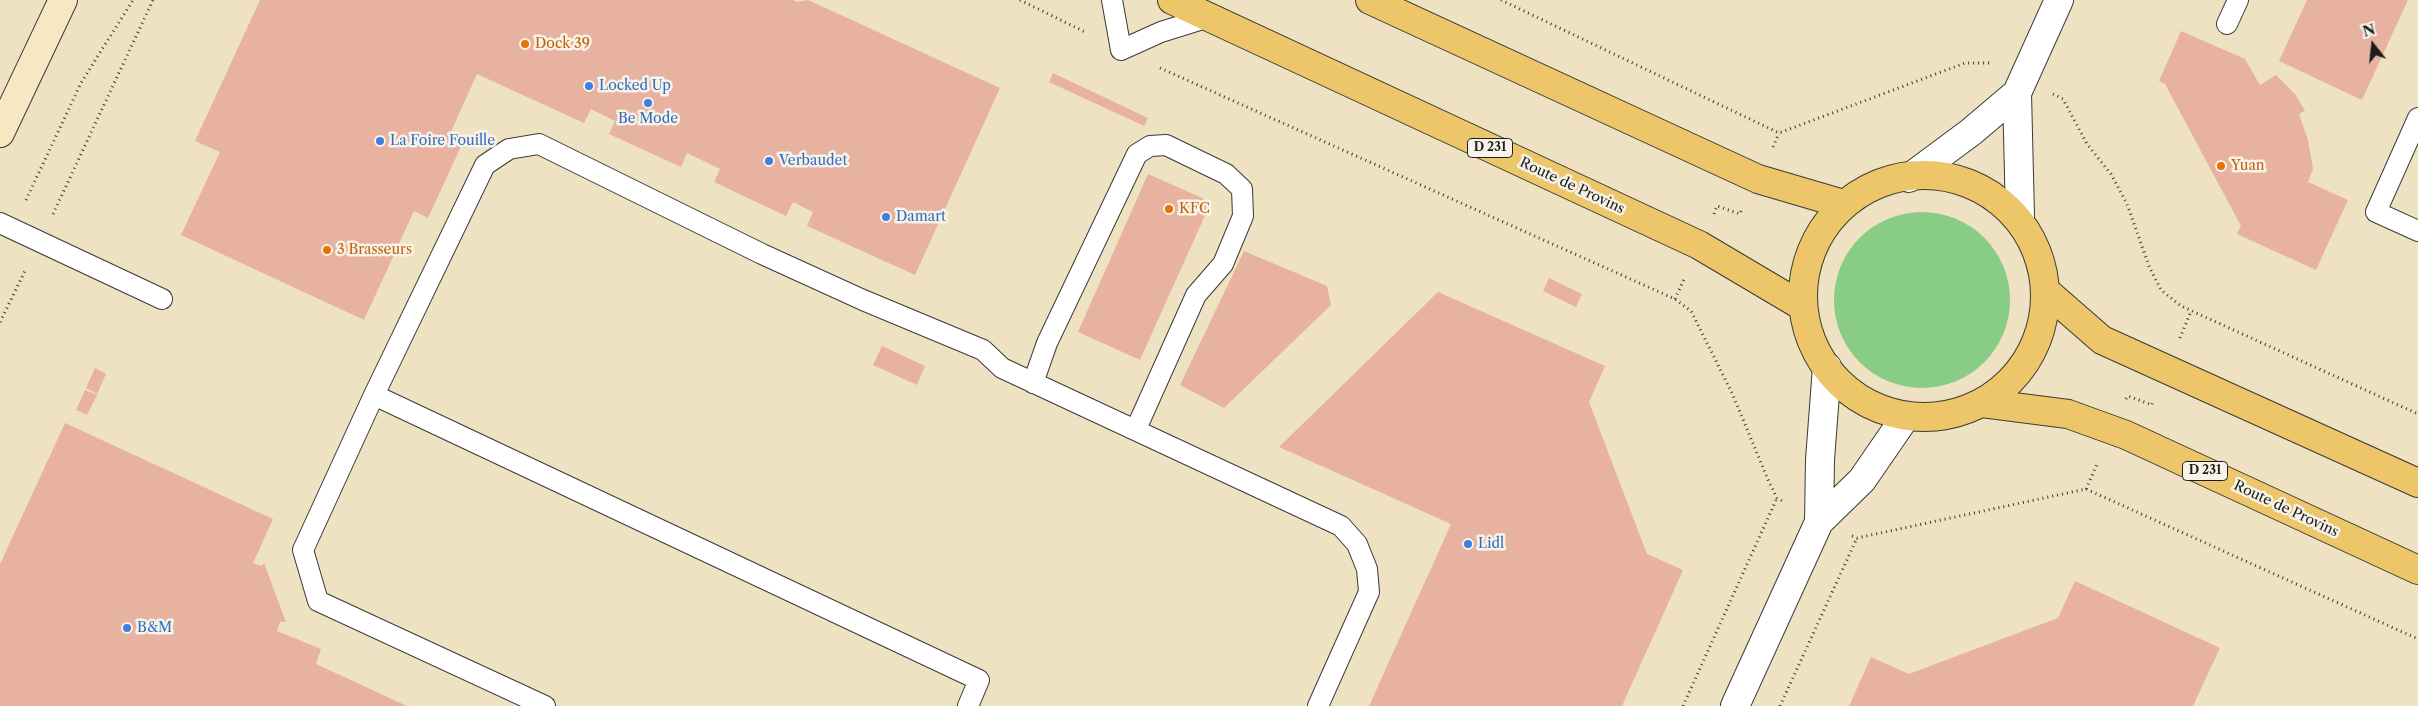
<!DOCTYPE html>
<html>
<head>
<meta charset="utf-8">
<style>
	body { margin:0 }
	#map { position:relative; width:2418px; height:706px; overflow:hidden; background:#eee2c3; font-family:"Libre Caslon Text",serif }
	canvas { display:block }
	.north { position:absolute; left:2348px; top:20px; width:50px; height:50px; -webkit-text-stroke:4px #f7f3e8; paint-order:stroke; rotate:344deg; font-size:14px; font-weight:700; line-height:20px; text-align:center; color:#1c1c1c }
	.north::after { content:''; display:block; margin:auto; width:18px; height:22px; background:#1c1c1c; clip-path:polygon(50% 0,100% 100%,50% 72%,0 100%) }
</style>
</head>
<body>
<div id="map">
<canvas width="2418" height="706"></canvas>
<div class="north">N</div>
</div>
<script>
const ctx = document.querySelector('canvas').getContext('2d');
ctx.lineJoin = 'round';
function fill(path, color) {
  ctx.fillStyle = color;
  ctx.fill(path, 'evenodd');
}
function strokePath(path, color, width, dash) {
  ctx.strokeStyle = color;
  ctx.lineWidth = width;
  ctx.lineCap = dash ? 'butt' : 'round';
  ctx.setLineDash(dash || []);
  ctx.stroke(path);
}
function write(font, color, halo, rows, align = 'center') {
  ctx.font = font + ' "Libre Caslon Text",serif';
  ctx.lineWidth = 5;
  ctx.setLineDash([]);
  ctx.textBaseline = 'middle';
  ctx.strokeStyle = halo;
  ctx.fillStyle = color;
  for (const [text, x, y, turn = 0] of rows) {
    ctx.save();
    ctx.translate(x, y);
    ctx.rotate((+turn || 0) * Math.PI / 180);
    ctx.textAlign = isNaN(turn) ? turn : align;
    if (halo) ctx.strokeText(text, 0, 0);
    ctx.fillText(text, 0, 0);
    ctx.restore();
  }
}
const green = new Path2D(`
	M1834 300a88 88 0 1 1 176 0a88 88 0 1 1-176 0Z`);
const building = new Path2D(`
	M260,0H793L797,2L808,0L1000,88L915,275L807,226L813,212L793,202L786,216L714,182L720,169L687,153L681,167L609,134L615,121L591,109L584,123L477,74L449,136L463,142L428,218L414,211L364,320L181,235L220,152L195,141Z
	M2307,0H2408L2362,100L2279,61Z
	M2181,31L2245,59L2260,85L2276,75L2295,94L2305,111L2299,114L2308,140L2313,169L2308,182L2348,200L2316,270L2237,234L2241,226L2165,84L2159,81Z
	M1053,73L1148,118L1144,126L1049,82Z
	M1148,174L1211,202L1140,360L1078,332Z
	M1244,251L1327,286L1331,305L1224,408L1180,385Z
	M1549,278L1582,294L1576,307L1543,291Z
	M1438,292L1605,366L1589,402L1647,554L1683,570L1622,706H1369L1451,524L1279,447Z
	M882,346L925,366L917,385L873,365Z
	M95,368L106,374L97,394L86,388Z
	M85,390L97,395L87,415L76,410Z
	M65,423L273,519L253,563L262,566L264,563L286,622H280L277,631L321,649L316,664L407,706H0V564Z
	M2075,581L2220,648L2193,706H1849L1871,657L1909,674L2058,618Z`);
const path = new Path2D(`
	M1020,0L1087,33
	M1501,0L1779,133L1965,63H1992
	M1160,68L1675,299L1691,311L1732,393L1769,482L1777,498L1784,502
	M2053,94L2063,99L2087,144L2111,174L2127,204L2149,266L2161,290L2181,306L2418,414
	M1773,147L1779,133
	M26,200L81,83L133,0
	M53,214L153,0
	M1714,214L1717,206L1740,214L1742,208
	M1675,299L1685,277
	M0,322L26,269
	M2180,338L2191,311
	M2126,399L2128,396L2152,405L2153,401
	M2086,489L2098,462
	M1852,536L1857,538L2086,489L2418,639
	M1683,706L1777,498
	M1780,706L1857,538`);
const lane = new Path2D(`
	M1112,0L1121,50L1161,32L1209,17
	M2227,24L2238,0
	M2418,118L2376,212L2418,231
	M0,223L162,299
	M1033,383L1047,343L1137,154L1150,146L1166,145L1226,174L1242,189L1243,216L1223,264L1196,295L1136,429
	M374,395L979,680L968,706
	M545,706L318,601L303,550L374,395L485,165L509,149L539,144L762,254L863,300L983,350L1002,368L1341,526L1357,544L1367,569L1369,592L1318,706`);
const street = new Path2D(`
	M2017,93L2020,216
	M1909,178L1971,132L2017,93L2059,0
	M1819,522L1820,460L1827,367
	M1735,706L1819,522L1862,480L1904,419`);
const secondary = new Path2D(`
	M0,133L63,0`);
const primary = new Path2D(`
	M1172,0L1699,245L1802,306
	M1370,0L1758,179L1843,204
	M1803 296a121 121 0 1 1 242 0a121 121 0 1 1-242 0Z
	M2047,292L2102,340L2418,483
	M1982,403L2068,414L2126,435L2418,570`);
const markers = [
	[525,44,5,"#e8710a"],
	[589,86,5,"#3f7fe0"],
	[648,103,5,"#3f7fe0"],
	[380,141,5,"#3f7fe0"],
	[769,161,5,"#3f7fe0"],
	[2221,166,5,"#e8710a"],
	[1169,209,5,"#e8710a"],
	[886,217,5,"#3f7fe0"],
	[327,250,5,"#e8710a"],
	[1468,544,5,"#3f7fe0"],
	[127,628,5,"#3f7fe0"]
];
const shields = [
	[1490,148,45],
	[2205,471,45]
];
const shieldNames = [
	["D 231",1490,148],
	["D 231",2205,471]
];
const foodNames = [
	["Dock 39",535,44],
	["Yuan",2231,166],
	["KFC",1179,209],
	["3 Brasseurs",337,250]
];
const shopNames = [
	["Locked Up",599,86],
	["Be Mode",648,119,"center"],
	["La Foire Fouille",390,141],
	["Verbaudet",779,161],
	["Damart",896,217],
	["Lidl",1478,544],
	["B&M",137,628]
];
const streetNames = [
	["Route de Provins",1572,186,25],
	["Route de Provins",2286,509,25]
];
fill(green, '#89cc85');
fill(building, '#e8b2a1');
strokePath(lane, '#3c3a35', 22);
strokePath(street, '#3c3a35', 30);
strokePath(secondary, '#3c3a35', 30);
strokePath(primary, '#3c3a35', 30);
strokePath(path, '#3c3a35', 3, [1, 4]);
strokePath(lane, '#fff', 20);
strokePath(street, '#fff', 28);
strokePath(secondary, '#f7e8c3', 28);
strokePath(primary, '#ecc669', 28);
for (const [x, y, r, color] of markers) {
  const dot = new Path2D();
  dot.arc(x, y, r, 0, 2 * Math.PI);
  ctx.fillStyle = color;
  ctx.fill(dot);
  strokePath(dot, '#f7f3e8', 2);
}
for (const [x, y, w] of shields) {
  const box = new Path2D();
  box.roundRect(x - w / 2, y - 9.5, w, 19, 4);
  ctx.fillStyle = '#f7f3e8';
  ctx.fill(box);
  strokePath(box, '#1c1c1c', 1);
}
write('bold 12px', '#1c1c1c', null, shieldNames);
write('14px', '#c56008', '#f7f3e8', foodNames, 'left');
write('14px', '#366cbe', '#f7f3e8', shopNames, 'left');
write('14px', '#1c1c1c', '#f7f3e8', streetNames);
</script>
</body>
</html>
